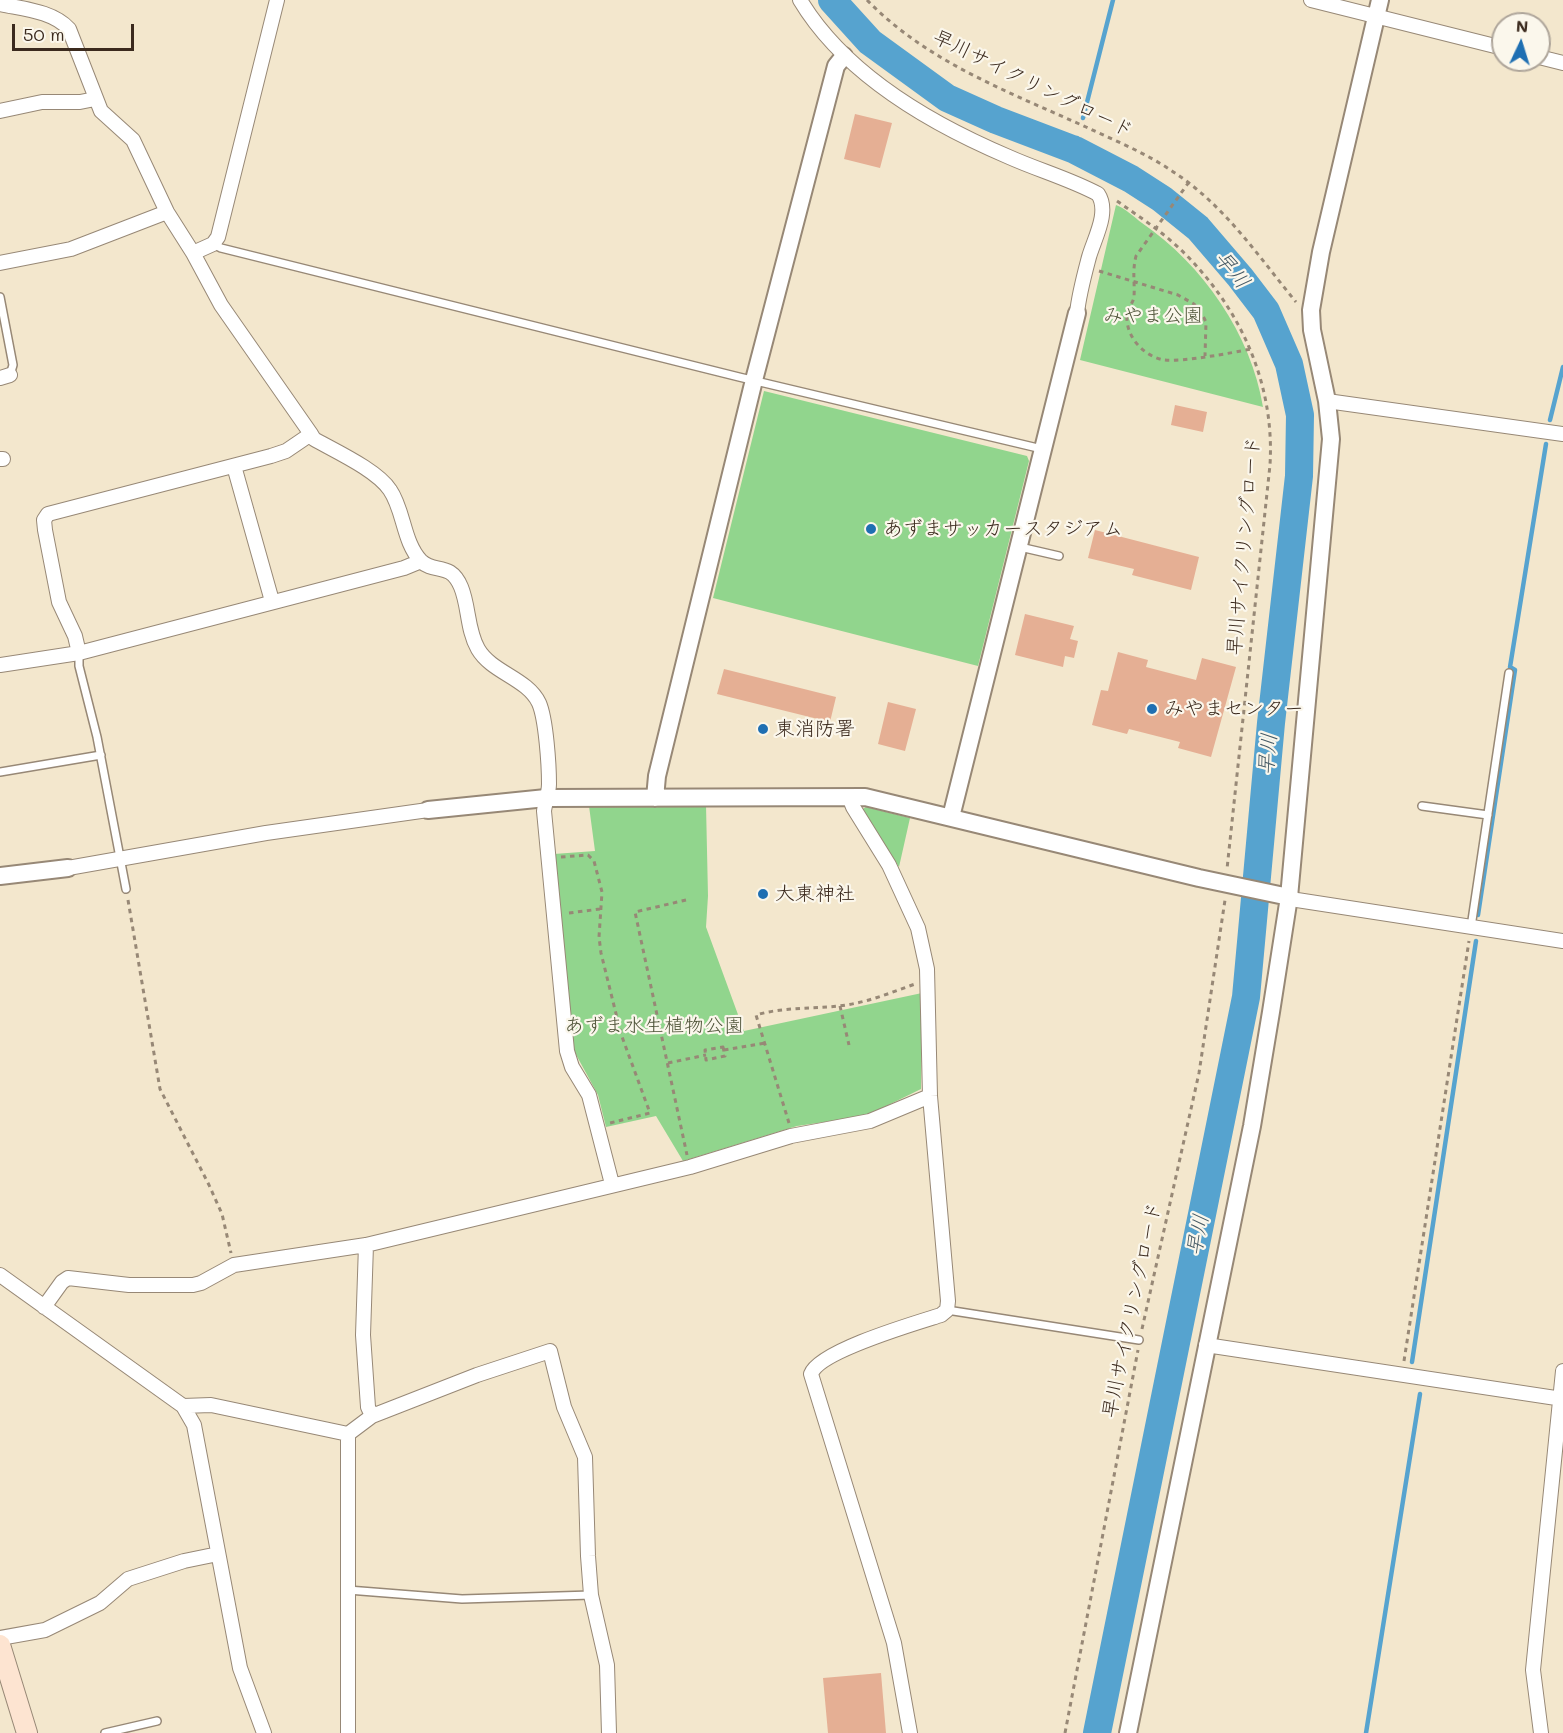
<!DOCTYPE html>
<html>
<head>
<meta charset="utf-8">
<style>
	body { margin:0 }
	#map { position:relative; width:1563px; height:1733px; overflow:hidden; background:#f3e7cd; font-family:Mali,sans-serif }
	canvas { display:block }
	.north { position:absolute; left:1491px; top:12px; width:60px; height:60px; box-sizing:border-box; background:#fbf7ec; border:2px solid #aea59a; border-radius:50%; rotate:4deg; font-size:16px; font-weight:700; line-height:24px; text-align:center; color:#3b2a1e }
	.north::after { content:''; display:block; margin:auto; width:21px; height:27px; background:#1f6fb2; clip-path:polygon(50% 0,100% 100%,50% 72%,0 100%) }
	.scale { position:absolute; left:12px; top:24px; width:122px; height:27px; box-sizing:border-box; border:3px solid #3b2a1e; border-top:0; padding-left:8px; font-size:18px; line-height:21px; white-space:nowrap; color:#3b2a1e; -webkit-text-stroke:4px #fbf7ec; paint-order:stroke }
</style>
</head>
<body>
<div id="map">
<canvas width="1563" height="1733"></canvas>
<div class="north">N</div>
<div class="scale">50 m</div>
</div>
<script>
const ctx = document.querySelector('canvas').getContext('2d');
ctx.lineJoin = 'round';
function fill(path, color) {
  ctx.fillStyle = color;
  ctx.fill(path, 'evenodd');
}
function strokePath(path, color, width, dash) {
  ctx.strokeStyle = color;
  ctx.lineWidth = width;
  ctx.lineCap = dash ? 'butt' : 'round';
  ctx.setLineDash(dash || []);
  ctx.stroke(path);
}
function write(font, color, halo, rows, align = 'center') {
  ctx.font = font + ' Mali,"Klee One",sans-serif';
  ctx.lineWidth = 4.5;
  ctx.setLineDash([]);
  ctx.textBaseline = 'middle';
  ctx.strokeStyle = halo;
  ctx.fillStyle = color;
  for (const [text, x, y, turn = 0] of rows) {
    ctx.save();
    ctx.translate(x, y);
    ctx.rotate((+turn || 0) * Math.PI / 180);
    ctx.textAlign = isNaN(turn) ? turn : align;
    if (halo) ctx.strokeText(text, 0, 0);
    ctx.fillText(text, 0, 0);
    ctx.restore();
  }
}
const green = new Path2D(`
	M1116,205C1125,208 1134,217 1142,223C1203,265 1251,334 1263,407L1080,360Z
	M764,391L1027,456L1029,461L978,666L713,598Z
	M706,805L708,896L706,927L744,1031L922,993L921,1089L866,1116L797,1126L683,1161L656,1116L606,1127L598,1095L573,1049L554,854L595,851L589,806Z
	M866,807L910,818L899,867L861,810Z`);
const stream = new Path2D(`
	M1083,118L1113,0
	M1075,150L1077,138
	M1550,420L1563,367
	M1478,915L1515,670L1510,667L1546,444
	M1412,1362L1476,941
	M1366,1733L1420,1394`);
const river = new Path2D(`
	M832,0L870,42L947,98L996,120L1075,150L1131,179L1162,199L1198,228L1240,277L1266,311L1289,364L1300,415L1299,476L1271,723L1246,997L1097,1733`);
const building = new Path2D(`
	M855,114L892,123L880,168L844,159Z
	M1175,405L1207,412L1203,432L1171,425Z
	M1095,530L1199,557L1191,590L1132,575L1134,569L1088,558Z
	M1025,614L1074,626L1070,639L1078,641L1074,658L1065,656L1063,667L1015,655Z
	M1118,652L1148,660L1146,667L1196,680L1202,658L1236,667L1211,757L1178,748L1180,742L1129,729L1127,734L1092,725L1101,690L1108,691Z
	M724,669L836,697L830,722L717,694Z
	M888,702L916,709L905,751L878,744Z
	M881,1673L886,1733H828L823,1678Z`);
const path = new Path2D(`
	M867,0C927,62 1009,92 1086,127C1116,141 1148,154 1175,173C1225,206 1259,257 1296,302
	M1189,182L1136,256C1132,272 1135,282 1134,297C1133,303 1128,308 1127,314C1125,336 1143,356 1164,360C1183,362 1231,353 1251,349
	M1117,201C1138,216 1160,230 1179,248C1239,305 1275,382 1270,465L1227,869
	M1099,271L1178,295L1194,304L1203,316L1206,322L1205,356
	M561,857L588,855L594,861L602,892L599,937L601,953L621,1034L650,1113L610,1123
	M128,900L160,1089L209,1185L222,1214L231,1253
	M686,900L635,912L687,1155
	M569,913L600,909
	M840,1006L849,1045
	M723,1047L725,1056L706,1060L705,1050Z
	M724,1050L765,1043
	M668,1063L706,1055
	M789,1123L756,1015C783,1007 811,1009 839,1006C866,1003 890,993 915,984
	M1142,1329L1199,1073L1225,900
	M1404,1361L1469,941
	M1065,1733L1138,1350`);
const service = new Path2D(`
	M213,244L221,248L739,377L1042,449
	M0,297L13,365L10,375
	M1020,547L1059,556
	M79,653V666L97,737L126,889
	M0,772L101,755
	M1422,806L1488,815
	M1471,927L1509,673
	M947,1310L1139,1340
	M348,1590L462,1599L591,1595
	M105,1733L157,1721`);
const minor = new Path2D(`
	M800,0C845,75 931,124 1009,157C1038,170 1070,179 1098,194C1110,212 1094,239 1089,257C1084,276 1079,294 1077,313
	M1311,0L1503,48
	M0,4C23,9 53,11 69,29L101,111L133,140L167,212L193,253L221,305L311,434L314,439C335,451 377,470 390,490C404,510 403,542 421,561C434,574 450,561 461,587C469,606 467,630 478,649C492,673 527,678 539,703C546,719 549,765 549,784C549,793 545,803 544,811L567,1051L572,1067L589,1095L612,1184
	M1539,57L1563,63
	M0,111L42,102H80L95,99
	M193,253L213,244L218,237L277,0
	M0,263L71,249L167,212
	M0,378L10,375
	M1327,401L1563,434
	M0,459H3
	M234,466L272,601
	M79,653L75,636L59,602L45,530L44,520L48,514L271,456L286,451L311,434
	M0,665L79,653L404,568L421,561
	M849,797L853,807L889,865L918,928L927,969L930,1096L948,1301L947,1310L941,1315C916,1323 819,1351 811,1374L894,1643L910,1733
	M68,868L266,833L428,810
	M1289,897L1297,900L1563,941
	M366,1245L363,1335L368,1407L372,1416
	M0,1275L183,1406L194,1425L240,1668L264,1733
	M44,1307L62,1282L68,1278L129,1285H193L201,1283L234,1265L366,1245L690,1167L791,1136L870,1121L930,1096
	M1206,1345L1563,1399
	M183,1406L211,1405L348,1434L372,1416L477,1375L550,1351L564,1407L585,1457L588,1556L591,1595L607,1665L609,1733
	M348,1434V1733
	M0,1638L45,1630L100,1603L128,1579L184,1561L218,1554
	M1541,1733L1533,1670L1563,1371`);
const tertiary = new Path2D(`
	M655,798L657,776L754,380L836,66L844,56
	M428,810L546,798L865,797L1199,878L1289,897
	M951,817L1077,313
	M0,876L68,868
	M1128,1733L1252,1126L1271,1012L1289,897L1331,439L1327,401L1312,330L1311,310L1321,252L1380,0`);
const secondary = new Path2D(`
	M0,1645L27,1733`);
const markers = [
	[871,529,6,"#1f6fb2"],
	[1152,709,6,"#1f6fb2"],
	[763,729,6,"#1f6fb2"],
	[763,894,6,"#1f6fb2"]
];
const streetNames = [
	["早川サイクリングロード",1033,84,26],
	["早川サイクリングロード",1244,546,-85],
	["早川サイクリングロード",1132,1310,-78]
];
const parkNames = [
	["みやま公園",1153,316],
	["あずま水生植物公園",654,1026]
];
const poiNames = [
	["あずまサッカースタジアム",883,529],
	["みやまセンター",1164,709],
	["東消防署",775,729],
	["大東神社",775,894]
];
const waterNames = [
	["早川",1232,270,51],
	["早川",1268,754,-85],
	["早川",1198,1235,-79]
];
fill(green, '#91d58d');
strokePath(stream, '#56a3cf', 4.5);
strokePath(river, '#56a3cf', 28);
fill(building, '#e5af94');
strokePath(service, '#978876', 10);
strokePath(minor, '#978876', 16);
strokePath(tertiary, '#978876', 20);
strokePath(secondary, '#978876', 22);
strokePath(path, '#978876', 3, [4.5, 4.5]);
strokePath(service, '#fff', 7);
strokePath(minor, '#fff', 14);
strokePath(tertiary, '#fff', 16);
strokePath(secondary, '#fde4d1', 20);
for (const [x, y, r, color] of markers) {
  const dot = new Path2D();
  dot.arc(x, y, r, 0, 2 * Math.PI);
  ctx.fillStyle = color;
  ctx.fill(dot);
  strokePath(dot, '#fbf7ec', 2);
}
write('20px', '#3b2a1e', '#fbf7ec', streetNames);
write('20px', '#50553a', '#fbf7ec', parkNames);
write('20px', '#3b2a1e', '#fbf7ec', poiNames, 'left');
write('italic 21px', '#465a65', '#fbf7ec', waterNames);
</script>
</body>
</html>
